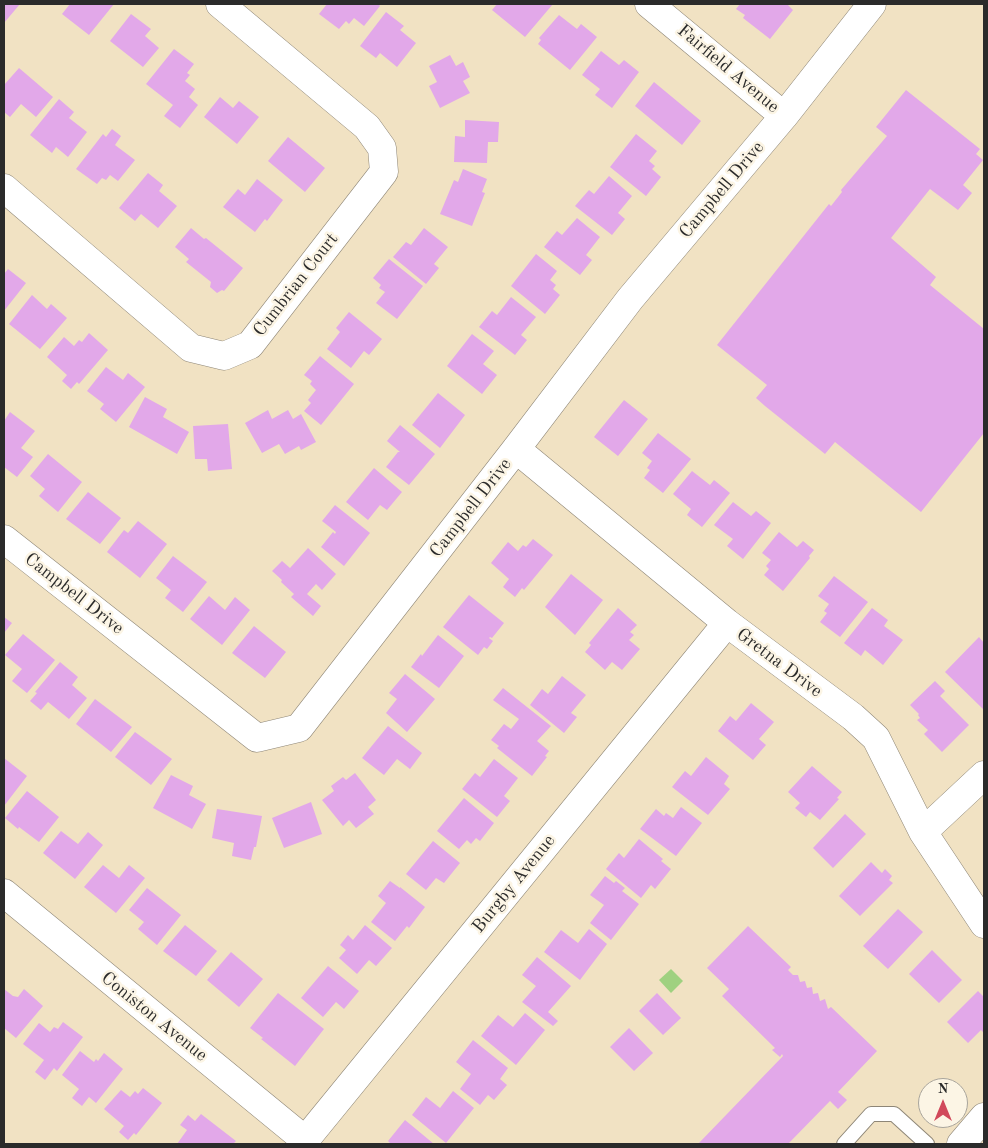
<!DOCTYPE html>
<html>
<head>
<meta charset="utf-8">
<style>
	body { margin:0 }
	#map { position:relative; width:988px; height:1148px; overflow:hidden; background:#f1e2c3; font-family:"Old Standard TT",serif }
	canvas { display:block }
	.frame { position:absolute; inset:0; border:5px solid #2b2b2b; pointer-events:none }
	.north { position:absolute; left:918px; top:1078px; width:50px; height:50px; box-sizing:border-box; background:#fcf5e5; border:1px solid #a8a49b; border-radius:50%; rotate:0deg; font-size:14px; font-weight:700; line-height:20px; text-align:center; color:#2b2b2b }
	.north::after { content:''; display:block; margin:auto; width:18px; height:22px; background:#d1495b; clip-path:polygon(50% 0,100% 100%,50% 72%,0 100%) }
</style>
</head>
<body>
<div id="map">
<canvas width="988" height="1148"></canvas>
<div class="frame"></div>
<div class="north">N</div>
</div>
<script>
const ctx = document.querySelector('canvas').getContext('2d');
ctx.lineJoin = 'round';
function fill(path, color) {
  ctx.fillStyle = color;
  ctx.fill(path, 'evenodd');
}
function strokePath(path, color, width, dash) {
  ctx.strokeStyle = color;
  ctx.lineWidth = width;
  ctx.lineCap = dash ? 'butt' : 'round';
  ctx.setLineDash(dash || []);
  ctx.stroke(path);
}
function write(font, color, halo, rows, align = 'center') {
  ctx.font = font + ' "Old Standard TT",serif';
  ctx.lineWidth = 5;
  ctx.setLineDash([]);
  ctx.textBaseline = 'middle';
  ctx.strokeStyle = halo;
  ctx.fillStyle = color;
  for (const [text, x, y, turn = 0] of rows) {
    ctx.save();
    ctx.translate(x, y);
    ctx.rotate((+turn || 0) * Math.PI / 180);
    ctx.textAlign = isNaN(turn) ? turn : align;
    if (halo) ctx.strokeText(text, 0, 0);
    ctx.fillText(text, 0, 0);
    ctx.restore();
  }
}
const green = new Path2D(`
	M671,969L683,981L671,993L659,980Z`);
const building = new Path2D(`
	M4,4H20L4,23Z
	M70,4H114L89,35L62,14Z
	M327,4H378L380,6L364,26L354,18L349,24L346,21L339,29L319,14Z
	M497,4H553L525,37L492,10Z
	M740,4H787L793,10L770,39L743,18L745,15L736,9Z
	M386,12L404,26L400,30L416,43L397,67L380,53L376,58L360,46Z
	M131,14L151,29L145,36L159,48L143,67L110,41Z
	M559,15L577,29L581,24L597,37L570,70L538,44L541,40L539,38Z
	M174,49L194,64L187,73L190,75L185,81L195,89L189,97L198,105L180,128L164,116L173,105L146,84Z
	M601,51L619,65L624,60L639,72L612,108L595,95L600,89L582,75Z
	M450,55L456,66L463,62L470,77L463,81L470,93L440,108L429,86L437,82L429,66Z
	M19,68L53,97L36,117L21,104L10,117L4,112V85Z
	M654,82L701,121L682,145L635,106Z
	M906,90L980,149L976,154L983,160L963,185L972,193L958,210L930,189L891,238L936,277L930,285L984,329V433L921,512L835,442L825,454L765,406L756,398L767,385L717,345L829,204L831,206L842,192L841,190L887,136L876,127Z
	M220,97L233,108L239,101L259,117L237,144L204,117Z
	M59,99L74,112L69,118L87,132L68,157L56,147L52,153L30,135Z
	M465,120L499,122L498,142H488L487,163L454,162L455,136L465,137Z
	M112,129L121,136L115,145L135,160L118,181L110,175L106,180L102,178L97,184L76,169L103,134L106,137Z
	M636,134L657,151L649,161L655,166L652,169L661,177L646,196L610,167Z
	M288,137L325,168L305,192L268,161Z
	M463,169L487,179L482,192L485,193L472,226L440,214L454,180L458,182Z
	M148,173L163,185L159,191L177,206L158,228L141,214L135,221L119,208Z
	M609,176L632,196L618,213L625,219L612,235L575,206L589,190L594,194Z
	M257,179L283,200L267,221L265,219L255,232L223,207L238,189L245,195Z
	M577,218L600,237L586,255L592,260L580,275L544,247L557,231L562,235Z
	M191,228L204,239L206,238L243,268L224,291L222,290L217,293L210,287L211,282L186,262L189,259L175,247Z
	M424,228L448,247L434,264L439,268L426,284L393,257L406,242L411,245Z
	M536,254L557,271L550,280L556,285L553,289L560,295L545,314L511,286Z
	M389,259L423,286L397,319L376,303L385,292L379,288L381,285L373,278Z
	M8,269L26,283L4,311V274Z
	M32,295L47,309L51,304L67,318L40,349L9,324Z
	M511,297L536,317L521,335L527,340L515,355L479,327L492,311L497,315Z
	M349,312L382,339L369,355L364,351L351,368L327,349L340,332L336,328Z
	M89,333L108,350L79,384L77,382L71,389L62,381L67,375L47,357L64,337L74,346L79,340L82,342Z
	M472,334L494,351L483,364L497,375L482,394L447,366Z
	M320,356L354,384L321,425L304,411L311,403L308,400L316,390L310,384L312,381L304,375Z
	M106,367L123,380L128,373L145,387L116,422L100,409L104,404L87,391Z
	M438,393L465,415L440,448L412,425Z
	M145,397L167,409L163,417L189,432L177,454L129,427Z
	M624,400L648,419L618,456L594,437Z
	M268,410L272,419L288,410L293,419L301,414L316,442L301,450L299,446L285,454L279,444L262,453L245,423Z
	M10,412L35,431L21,448L33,457L17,477L4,467V421Z
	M228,424L232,469L208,471L207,459H195L193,426Z
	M400,425L435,454L409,485L386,467L398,452H400L387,441Z
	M658,433L691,459L663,493L644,478L650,470L647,468L652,461L642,453Z
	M48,454L82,482L58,512L39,496L45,489L30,476Z
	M374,468L402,492L387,510L380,505L368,520L346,502Z
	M692,471L710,485L714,480L730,493L702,527L687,515L691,509L673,494Z
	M88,492L121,518L100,544L66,519Z
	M733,502L751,516L756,511L771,523L743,559L727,546L733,539L714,525Z
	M335,505L370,533L344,566L321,547L333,532L335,534L336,532L322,521Z
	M138,521L167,544L140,578L107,552L124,530L128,533Z
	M779,532L797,547L803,541L814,550L809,556L810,558L783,591L764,575L769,569L766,566L771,560L762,553Z
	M533,539L553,555L524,590L522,588L515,597L503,587L509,579L491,563L508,542L518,551L523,545L526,547Z
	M308,548L336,574L322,590L316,584L307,594L321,606L313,616L291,597L294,594L281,582L282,580L272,571L282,561L290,568Z
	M173,556L207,582L183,612L165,598L171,590L156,578Z
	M571,574L603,600L575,635L545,607Z
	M834,576L868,602L840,637L820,622L827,613L824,611L829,604L818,596Z
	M469,595L504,623L492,638L490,637L489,638L493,641L487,649L484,647L478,655L443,627Z
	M209,596L225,610L235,597L250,610L222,645L190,619Z
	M618,608L637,625L630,632L634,635L629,640L640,649L622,670L612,662L605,670L585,652L591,645L589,643Z
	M872,608L888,620L884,626L903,640L883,665L865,650L861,656L844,643Z
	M4,617L12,623L4,633Z
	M254,626L286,652L265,678L232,653Z
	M23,634L55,660L27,693L12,681L22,669L5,655Z
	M438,635L464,656L439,688L411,667L421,654L422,656Z
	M979,637L984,643V708L983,709L945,672Z
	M60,662L78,677L72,685L87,698L69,719L48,702L41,710L30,701L37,693L35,692Z
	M405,674L435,699L407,732L386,713L397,699L389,693Z
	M562,676L586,695L571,713L577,717L564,733L530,705L542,689L548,694Z
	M935,681L945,691L940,696L969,725L942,752L924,734L928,730L917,720L920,718L918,715L919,714L910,705Z
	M503,688L551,726L537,741L549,751L545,756L547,757L532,776L497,748L499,746L491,740L504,724L511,729L519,719L493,700Z
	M95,699L132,727L111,752L76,724Z
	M751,703L774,722L759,739L766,745L753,760L718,731L730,716L736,721Z
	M388,726L422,753L410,769L397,759L384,775L362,758Z
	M135,732L172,759L151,785L115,757Z
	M706,757L729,776L724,784L730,789L708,815L672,787L685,771L691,776Z
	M4,758L27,776L4,806Z
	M494,759L518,778L504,796L510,801L497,817L462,789L475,773L480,777Z
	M812,766L842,792L837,798L839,799L820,820L810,812L806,817L795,808L800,803L788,792Z
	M355,773L376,800L368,807L374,814L356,828L349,820L343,826L322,800L334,791L331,786L343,777L346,780Z
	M171,775L193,786L189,795L206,804L192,829L153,808Z
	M27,791L59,817L39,842L19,827L18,829L5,818Z
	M464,798L494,823L480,841L476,838L471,844L467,840L459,849L437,831Z
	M311,802L322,834L284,848L272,818Z
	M681,807L702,823L676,856L640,829L656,809L664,816L666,813L673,818Z
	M217,809L262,816L256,847H254L251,860L232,856L234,843L212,838Z
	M845,814L866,834L833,868L813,848Z
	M61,831L78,844L88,832L103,845L75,879L43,853Z
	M639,839L663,859L661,861L671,869L655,889L651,885L641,898L606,869L619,853L624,858Z
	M433,841L460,863L444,883L436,878L426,890L406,874Z
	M871,862L882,873L885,869L892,876L889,880L893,883L860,916L839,896Z
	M103,865L119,878L129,865L145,878L116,913L84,887Z
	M605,876L614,883L616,881L625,888L622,891L639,904L611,940L590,923L604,905L590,895Z
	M390,881L400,888V887L425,907L409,928L407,926L395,941L371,922L386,903L378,896Z
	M147,888L181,915L157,945L138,929L144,922L129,910Z
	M898,909L923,932L888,969L863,946Z
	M185,925L217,951L196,976L163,951Z
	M365,925L392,948L376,966L369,960L357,974L339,958L346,950L340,945L348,935L353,940Z
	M748,926L791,967L788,970L793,975H798L800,982L805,981L807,988L812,987L813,994L818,993L820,1001L825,999L828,1009L831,1007L877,1051L838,1092L847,1100L838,1109L830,1101L788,1144H698L783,1056L782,1054L780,1057L772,1050L775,1048L722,996L729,989L707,968Z
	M589,929L607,944L580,980L544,952L561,930L578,943Z
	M932,950L962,980L939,1003L909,974Z
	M231,952L263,979L239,1007L207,980Z
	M537,957L571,986L548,1012L558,1021L553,1026L522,1002L536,986L522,975Z
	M328,966L359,991L344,1009L336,1002L323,1017L301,998Z
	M4,989L13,996L18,997L24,989L43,1006L16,1038L4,1028Z
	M978,991L984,997V1033L981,1030L968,1043L947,1022Z
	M278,993L324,1029L295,1066L261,1039L263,1038L250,1028Z
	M657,993L681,1018L663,1035L639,1011Z
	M525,1013L545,1030L516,1065L481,1036L498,1015L513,1027Z
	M63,1022L83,1037L57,1071L54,1068L45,1080L35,1072L44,1060L23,1044L39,1023L50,1032L54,1027L58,1029Z
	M629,1028L653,1053L634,1071L610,1047Z
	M473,1040L508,1068L500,1079L507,1085L494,1100L488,1095L480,1105L460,1089L471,1074L456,1062Z
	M80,1051L94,1062L96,1059L98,1061L104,1053L123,1069L96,1103L89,1097L82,1106L72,1098L79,1089L62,1075Z
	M143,1088L162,1103L136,1135L134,1133L128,1140L119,1132L124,1126L104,1109L121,1090L130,1097L135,1091L138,1094Z
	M453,1091L474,1108L446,1143L412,1115L426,1097L440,1108Z
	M201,1114L236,1141L233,1144H177L187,1130L180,1125L188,1115L195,1121Z
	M405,1120L434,1144H391L388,1141Z`);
const service = new Path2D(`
	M844,1144L871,1114H894L927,1144`);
const minor = new Path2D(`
	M649,4L784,116
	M4,188L191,348L224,356L250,345L384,172L382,148L367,127L220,4
	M516,449L727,623L853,717L876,738L923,832L984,924
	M4,539L257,738L299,728L516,449L630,299L784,116L872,4
	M923,832L984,775
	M4,893L305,1140
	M302,1144L727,623
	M961,1144L984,1117`);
const streetNames = [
	["Fairfield Avenue",728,69,40],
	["Campbell Drive",722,190,-50],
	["Cumbrian Court",296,285,-52],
	["Campbell Drive",471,508,-52],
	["Campbell Drive",74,594,38],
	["Gretna Drive",779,663,37],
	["Burgby Avenue",514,884,-51],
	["Coniston Avenue",154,1017,39]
];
fill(green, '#9fd180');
fill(building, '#e2a8e9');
strokePath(service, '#8e8677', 16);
strokePath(minor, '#8e8677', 29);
strokePath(service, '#fff', 14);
strokePath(minor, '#fff', 28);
write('18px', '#2b2b2b', '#fcf5e5', streetNames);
</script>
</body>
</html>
